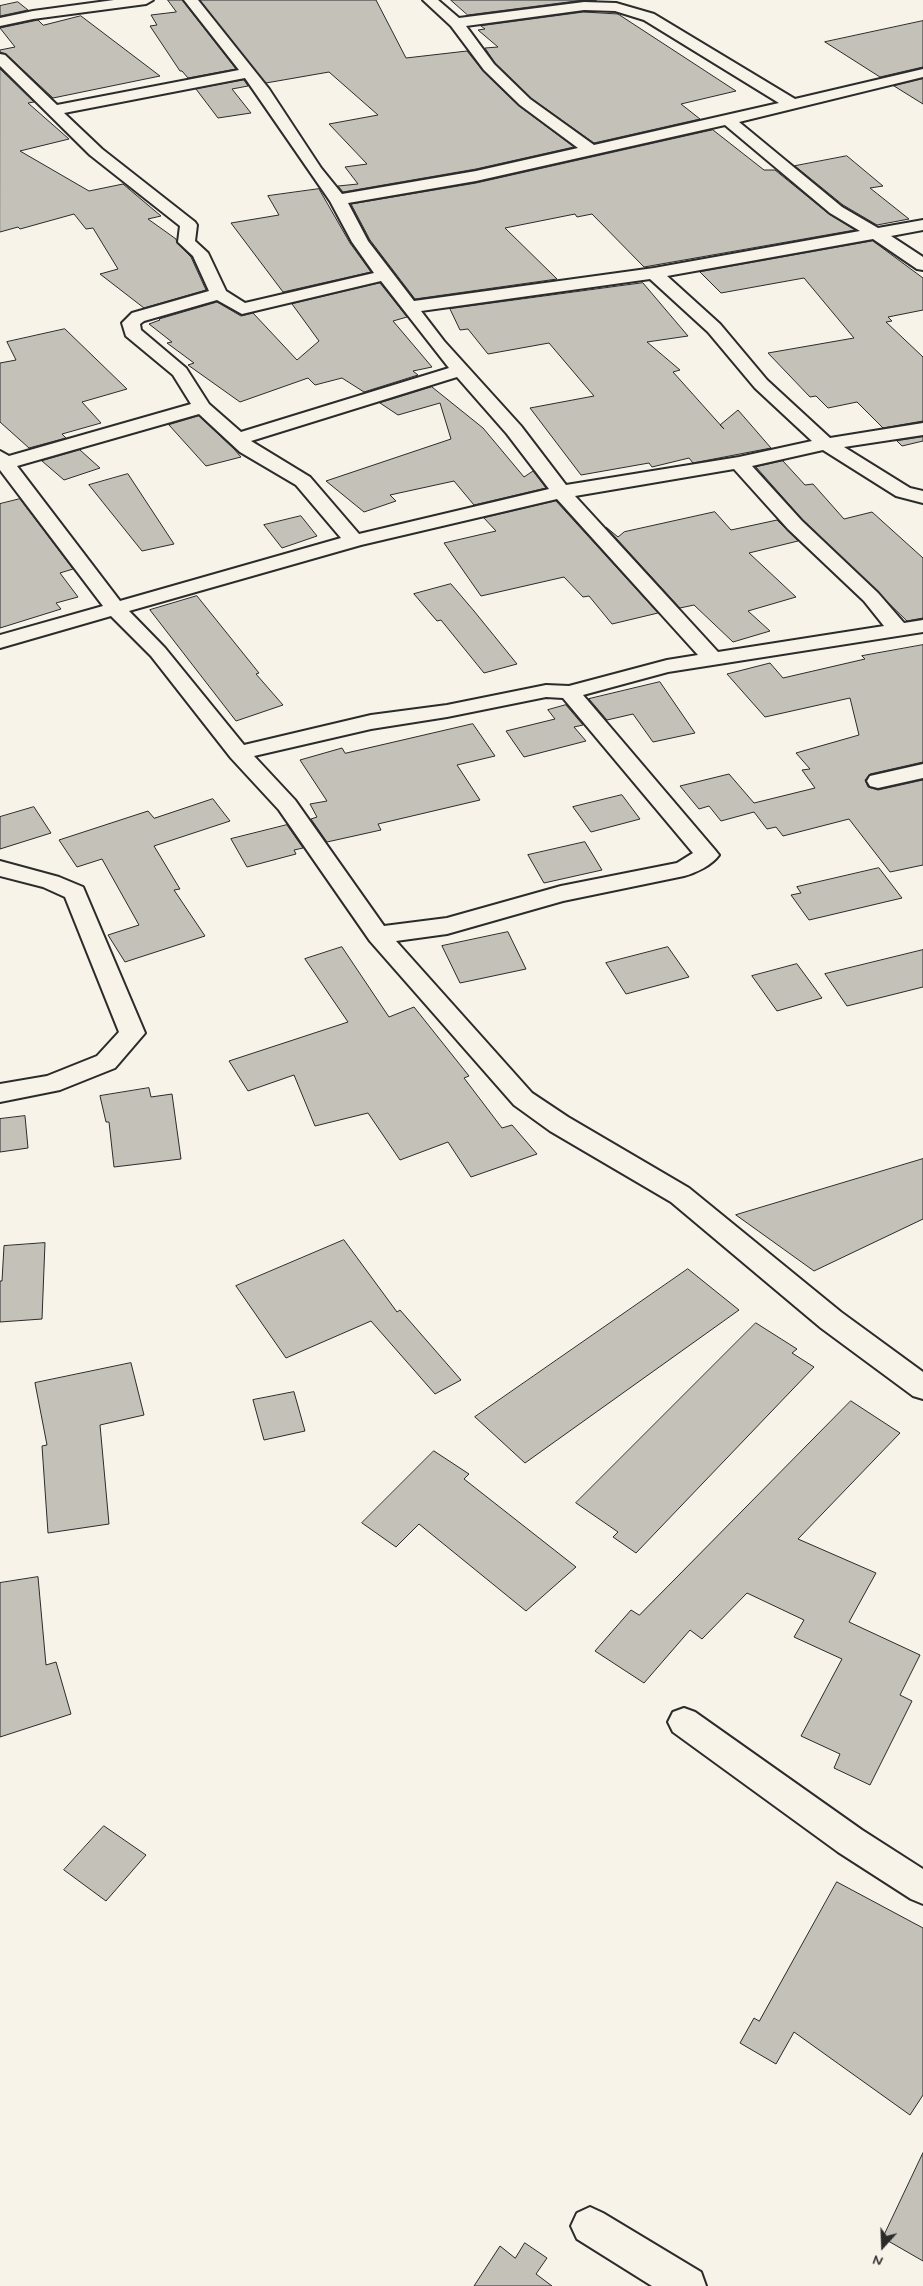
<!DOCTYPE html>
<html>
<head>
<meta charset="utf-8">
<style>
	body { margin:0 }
	#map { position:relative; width:923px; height:2286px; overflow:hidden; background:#f7f3e8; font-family:Mynerve,sans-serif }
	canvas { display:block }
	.north { position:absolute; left:858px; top:2221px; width:50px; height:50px; -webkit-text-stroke:4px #f7f3e8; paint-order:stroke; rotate:200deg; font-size:14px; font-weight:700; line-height:20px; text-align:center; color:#2b2b2b }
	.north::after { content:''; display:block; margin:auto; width:18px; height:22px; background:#2b2b2b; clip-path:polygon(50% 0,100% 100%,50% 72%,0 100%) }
</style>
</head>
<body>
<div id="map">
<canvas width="923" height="2286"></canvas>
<div class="north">N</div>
</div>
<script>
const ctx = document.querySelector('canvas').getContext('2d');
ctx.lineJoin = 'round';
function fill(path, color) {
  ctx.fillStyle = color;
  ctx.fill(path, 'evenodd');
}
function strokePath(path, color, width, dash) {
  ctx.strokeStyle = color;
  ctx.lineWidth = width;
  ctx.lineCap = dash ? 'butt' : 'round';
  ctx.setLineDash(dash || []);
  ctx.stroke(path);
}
const building = new Path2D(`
	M168,0H182L236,69L188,78L182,71H180L150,26L157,25L151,15L176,12Z
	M200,0H376L406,58L467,51L483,71L519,106L574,147L476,169L343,192L338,186L358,184L345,167L367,164L329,124L378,115L329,72L266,83Z
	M451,0H596V1L584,0L468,15Z
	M18,2L28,10L0,16V6Z
	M584,12L618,14L736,91L681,104L700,119L594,143L531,98L495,63L485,48L498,47L478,30L485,29L481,26Z
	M81,16L160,76L53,98L6,54L0,52V50L15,47L0,28L38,20L43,25Z
	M923,21V67L880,77L825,42Z
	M0,69L34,102L28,103L69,139L20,151L89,191L123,184L161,216L148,219L176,239L177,243L191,257L206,290L144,308L100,274L118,269L93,228L86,229L74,214L20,229L18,227L0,232Z
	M923,79V104L894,86Z
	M244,80L248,86L232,89L251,113L218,118L196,89Z
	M713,130L764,170H775L829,214L855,230L644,267L592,214L577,217L575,214L505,228L557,279L415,299L370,240L351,204L476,183Z
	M847,156L883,186L870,188L909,219L877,225L843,205L795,166Z
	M319,189L350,243L371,272L283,292L231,223L279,215L268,196Z
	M873,241L923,278V310L888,317L892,321L886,322L923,357V421L883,428L857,402L828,408L816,396L810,397L768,353L854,338L804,278L721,293L700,272Z
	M380,283L407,317L393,321L432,367L413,371L418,375L364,392L342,378L315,385L308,378L240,402L188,365L194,363L167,343L172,342L149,324L160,320L159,319L217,302L241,316L253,313L297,360L319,341L292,304Z
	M643,283L688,336L647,342L680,370L673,372L724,429L720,425L738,410L771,448L693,463L689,458L652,467L649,463L581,475L530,408L594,396L549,343L488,354L468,329L460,330L450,309Z
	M65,329L127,389L82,402L101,423L62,434L66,438L29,448L0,422V363L16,360L7,342Z
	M432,387L483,428L524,477L533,471L546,488L474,505L454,481L390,495L396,501L364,512L326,481L451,439L440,403L398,415L380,403Z
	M199,416L234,449L241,457L206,466L169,425Z
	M923,437V441L902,446L897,441Z
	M80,450L100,468L64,480L42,461Z
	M783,461L805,485L813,484L844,519L872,512L923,558V618L907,621L803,520L756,467Z
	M128,474L174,544L142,551L89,485Z
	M20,499L73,569L60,573L78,597L56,603L61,609L0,628V504Z
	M556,501L658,613L612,624L589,596L583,597L564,577L481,596L444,543L496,531L484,518Z
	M715,512L731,530L777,520L798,541L749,553L796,597L748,611L770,631L733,642L694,605L680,608L606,527L618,537L624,532Z
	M301,516L317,536L282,548L264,525Z
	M451,584L474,611L517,664L484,673L441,620L437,621L414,594Z
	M197,596L259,673L256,674L283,705L236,721L150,610Z
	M923,645V762L870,774L865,780L868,787L878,790L923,780V865L890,872L849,819L783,836L776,827L767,829L754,812L721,821L709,806L699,809L680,786L729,774L754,803L815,788L802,770L810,769L796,753L859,735L850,698L765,717L727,674L770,663L783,678L865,659L862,656Z
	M660,682L695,733L653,742L633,714L607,720L589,699Z
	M566,705L583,725L574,727L586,741L524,757L506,731L555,719L548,710Z
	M473,724L495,756L457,765L480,800L378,824L381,830L327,842L311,819L317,817L310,804L327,801L300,760L342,748L345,753Z
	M622,795L640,819L591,832L573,807Z
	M213,799L230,821L154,846L180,889L174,890L205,936L125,962L108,935L139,925L102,859L77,867L59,840L148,811L154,818Z
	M34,807L51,833L0,849V817Z
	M287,825L303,848L294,850L296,854L247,867L231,839Z
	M585,842L602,870L544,883L528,855Z
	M879,868L902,898L809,920L791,895L801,893L797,887Z
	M508,932L526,969L460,983L442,946Z
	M342,947L389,1017L414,1007L469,1076L464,1078L502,1128L512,1125L537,1154L471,1177L448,1142L400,1160L368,1113L315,1126L294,1075L248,1091L229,1061L348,1022L305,959Z
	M668,947L689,977L626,994L606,963Z
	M923,950V987L847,1006L825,974Z
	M797,964L822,998L777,1011L752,976Z
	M149,1088L151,1097L172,1094L181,1159L114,1167L109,1122H106L100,1096Z
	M25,1116L28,1148L0,1152V1119Z
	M923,1159V1219L814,1271L736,1215Z
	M344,1240L397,1312L400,1310L461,1380L435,1394L371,1321L286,1358L236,1286Z
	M45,1243L42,1319L0,1322V1281H2L4,1246Z
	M688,1269L739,1310L525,1463L475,1417Z
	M756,1323L797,1349L792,1353L814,1367L636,1553L613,1537L618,1532L576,1503Z
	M131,1363L144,1415L100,1425L109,1524L48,1533L42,1446L47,1445L35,1383Z
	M294,1392L305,1431L264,1440L253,1400Z
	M851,1401L900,1433L798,1539L876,1573L849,1622L920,1655L900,1695L912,1701L870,1785L834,1768L840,1754L801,1736L842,1659L794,1637L804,1620L747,1593L702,1639L690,1630L644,1683L595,1651L631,1610L639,1615Z
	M434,1451L469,1474L464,1479L576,1567L526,1611L419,1524L396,1547L362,1523Z
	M38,1577L46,1665L56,1662L71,1714L0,1737V1583Z
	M104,1826L146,1855L106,1901L64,1870Z
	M837,1882L923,1928V2095L910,2115L794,2032L776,2064L740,2043L754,2018L759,2021Z
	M923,2153V2261L883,2238Z
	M525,2243L547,2258L536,2274L552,2286H474L500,2246L515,2258Z`);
const minor = new Path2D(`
	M114,0H153L146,4L33,19L0,26V18L33,11Z
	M184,0H198L269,89L321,168L342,194L476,171L578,148L520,105L484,70L451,26L423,0H438L459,18L584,2L616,3L654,14L795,99L923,69V77L739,122L842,207L878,228L923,220V230L891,236L923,257V270L917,269L873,239L667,276L720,324L767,380L830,438L923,423V435L844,447L910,488L923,491V503L896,496L823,450L752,466L802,521L878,593L904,623L923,620V632L668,672L583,695L715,850L719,855C712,865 696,873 684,876L563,901L447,934L396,941L532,1093L568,1117L689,1188L841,1312L923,1372V1399L913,1396L821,1328L671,1202L550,1131L514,1105L370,941L279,810L231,758L151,656L111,616L0,648V635L103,606L0,470V451L9,456L191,404L173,375L126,336L122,323L132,313L209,291L193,256L178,242L180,226L90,155L0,66V54L5,55L57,105L239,70ZM584,10L615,11L644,20L779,103L594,145L530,99L494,64L466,26ZM245,78L330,201L352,242L374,273L245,303L226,291L208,253L195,241L197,225L195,222L102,149L64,113ZM725,125L830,213L860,231L654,268L414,301L368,241L348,203L476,181ZM650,279L708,332L755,388L812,441L739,457L566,485L521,426L444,341L421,311ZM381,281L449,368L241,432L209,404L186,368L141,330L140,324L144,321L217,300L242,314ZM457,377L507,434L549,489L359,534L310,477L251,441ZM199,414L240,452L296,485L341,538L120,601L17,466ZM734,469L788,529L864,601L884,626L718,652L575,496ZM557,499L698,655L667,660L569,686L546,685L447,705L371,715L244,745L165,648L129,611L361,545ZM546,697L563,698L693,853L677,863L561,886L447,918L384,926L295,800L254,756L371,729L447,717Z
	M923,764V778L878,788L870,786L867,781L870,776Z
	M0,861L59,877L83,887L145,1033L115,1068L60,1090L0,1102V1084L47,1076L97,1056L119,1032L65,897L43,887L0,876Z
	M684,1708L695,1712L862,1830L923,1869V1904L911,1899L838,1852L673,1732L668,1722L673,1712Z
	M590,2207L603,2213L701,2272L706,2286H652L577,2239L571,2226L577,2213Z`);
fill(building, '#c4c1b9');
strokePath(building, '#2b2b2b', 1);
strokePath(minor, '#2b2b2b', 4);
fill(minor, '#f7f3e8');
</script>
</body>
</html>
